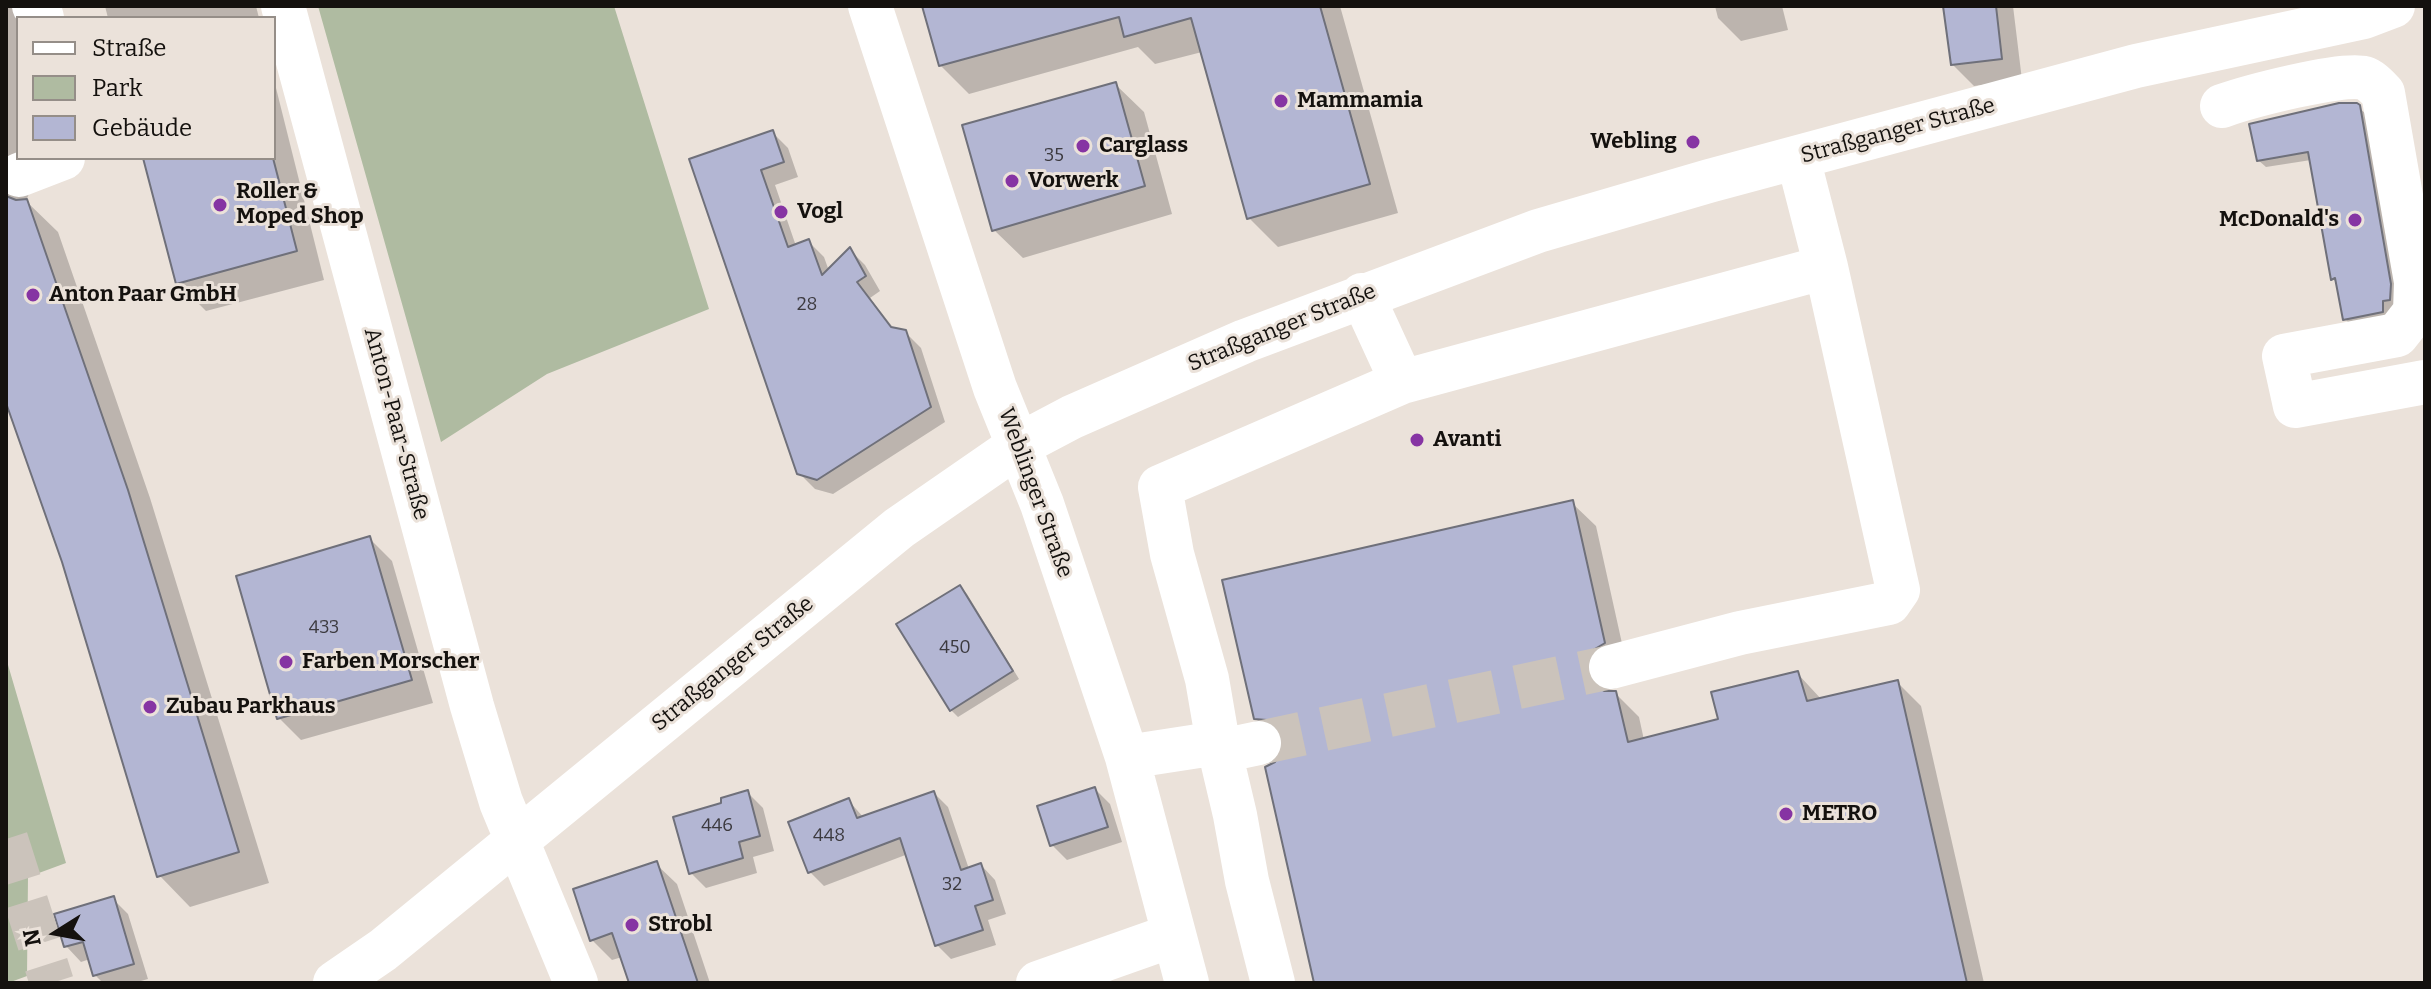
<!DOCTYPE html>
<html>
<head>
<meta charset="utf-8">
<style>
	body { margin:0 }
	#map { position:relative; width:2431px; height:989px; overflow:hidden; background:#ebe2da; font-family:Bitter,serif }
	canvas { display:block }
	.frame { position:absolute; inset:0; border:8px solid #14110e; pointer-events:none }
	.legend { position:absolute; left:16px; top:16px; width:260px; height:144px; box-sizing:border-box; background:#ebe2da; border:2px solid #958e88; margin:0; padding:10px 14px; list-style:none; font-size:24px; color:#14110e }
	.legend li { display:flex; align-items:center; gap:16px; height:40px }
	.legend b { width:40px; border:2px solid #958e88 }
	.north { position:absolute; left:16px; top:893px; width:80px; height:80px; -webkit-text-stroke:6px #ebe2da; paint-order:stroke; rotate:259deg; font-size:22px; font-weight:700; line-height:32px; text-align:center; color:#14110e }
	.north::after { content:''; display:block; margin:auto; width:28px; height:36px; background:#14110e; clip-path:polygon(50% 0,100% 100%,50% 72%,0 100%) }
</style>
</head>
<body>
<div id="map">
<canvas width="2431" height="989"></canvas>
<div class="frame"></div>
<ul class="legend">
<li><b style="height:10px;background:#fff"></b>Straße</li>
<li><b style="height:22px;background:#afbba1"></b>Park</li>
<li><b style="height:22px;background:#b3b6d3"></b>Gebäude</li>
</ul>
<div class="north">N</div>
</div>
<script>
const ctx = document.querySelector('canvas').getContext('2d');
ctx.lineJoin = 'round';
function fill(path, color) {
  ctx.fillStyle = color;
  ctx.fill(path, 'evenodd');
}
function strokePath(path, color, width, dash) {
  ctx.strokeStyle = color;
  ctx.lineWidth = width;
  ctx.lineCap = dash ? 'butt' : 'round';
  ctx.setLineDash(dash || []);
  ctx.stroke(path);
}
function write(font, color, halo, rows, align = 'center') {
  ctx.font = font + ' Bitter,serif';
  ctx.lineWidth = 6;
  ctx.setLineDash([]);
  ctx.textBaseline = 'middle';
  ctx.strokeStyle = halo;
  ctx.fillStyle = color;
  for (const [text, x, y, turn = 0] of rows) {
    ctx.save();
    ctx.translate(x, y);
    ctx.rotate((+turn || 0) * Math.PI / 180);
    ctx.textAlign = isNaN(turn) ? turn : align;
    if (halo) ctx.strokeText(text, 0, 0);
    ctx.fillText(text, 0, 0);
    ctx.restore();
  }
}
const green = new Path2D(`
	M318,6H614L709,309L547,374L441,442Z
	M6,658L66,863L28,877L27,976L8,983H6Z`);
const shadow = new Path2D(`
	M6,6H15L18,18V158L30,191L26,201L58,232L150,498L269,883L190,907L159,875L64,562L6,397Z
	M105,6H256L259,18H108Z
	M924,6H1340L1398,213L1278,247L1249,218L1202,52L1155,64L1138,47L969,94L940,65Z
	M1715,6H1782L1788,30L1741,41L1718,18Z
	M1945,6H2013L2022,80L1974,86L1952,64Z
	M274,80L324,280L206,311L178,283L145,158H274Z
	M1115,84L1144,112L1172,214L1023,258L994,230Z
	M2356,105L2366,114L2397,292V307L2390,308V319L2352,326L2345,319L2338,284L2333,279L2311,160L2266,167L2258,160Z
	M773,133L788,148L798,177L775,185L796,246L809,242L824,257L829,271L850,250L865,265L880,291L870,298L895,330L905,332L921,348L945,422L833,494L815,489L799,473L691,161Z
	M1572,503L1596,526L1627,666L1610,684L1609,693H1615L1639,717L1644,740L1720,721L1797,673L1822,700L1898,683L1921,706L1984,983H1316L1276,764L1284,752L1285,742L1279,741L1255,718Z
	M370,539L392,561L433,703L301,740L279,718Z
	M960,587L967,594L1019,679L958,717L951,710Z
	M1095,789L1110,804L1122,842L1067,860L1052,845Z
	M747,792L763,808L774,851L753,857L757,873L706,888L691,873L724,804Z
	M934,793L948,807L969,869L981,865L995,880L1006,914L988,920L996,945L951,959L937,945L908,854L824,886L810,872L849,801L864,818Z
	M656,864L677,884L710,983H631L622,957L612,960L592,940Z
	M113,899L128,914L148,979L134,983H103L95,975L90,959L81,962L66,946Z`);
const building = new Path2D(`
	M922,6H1320L1370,184L1247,219L1191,18L1124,37L1119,17L939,66Z
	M1943,6H1996L2002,59L1951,65Z
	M1116,82L1145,186L992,231L962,125Z
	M2339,103H2357L2360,105L2391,284L2390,300L2383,301V312L2343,320L2335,278L2331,280L2308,152L2257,161L2249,124Z
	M773,130L784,162L761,170L788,247L809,239L822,275L850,247L866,276L857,282L891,327L906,330L931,407L817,480L797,474L689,159Z
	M143,158H273L297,251L176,284Z
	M6,196L16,200L27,199L128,490L239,852L157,877L62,562L6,403Z
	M1573,500L1605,643L1593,650L1587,660V673L1594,685L1604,691H1616L1628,742L1718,719L1711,692L1798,671L1807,701L1898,680L1967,983H1314L1265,767L1275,762L1282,751L1283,737L1278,727L1267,720L1254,719L1222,580Z
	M370,536L412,680L277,719L236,576Z
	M960,585L1013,671L950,711L896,624Z
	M1095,787L1108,827L1050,846L1037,806Z
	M748,790L760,836L739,842L743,858L689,874L673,817L721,803V798Z
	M934,791L961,870L981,863L993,900L975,906L983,930L935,946L900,838L808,873L788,822L849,798L857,818Z
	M657,861L698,983H629L612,933L590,941L573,889Z
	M114,896L134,964L93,976L83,942L64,947L54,914Z`);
const minorTunnel = new Path2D(`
	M1259,743L1611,667`);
const highwayTunnel = new Path2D(`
	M6,839L52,983`);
const minor = new Path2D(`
	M34,6L40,11L42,18
	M283,6L472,706L501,802L576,983
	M870,6L995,388L1042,504L1127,757L1187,983
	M2222,106C2247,97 2341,72 2364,78C2371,80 2378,88 2383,93L2416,282L2415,312L2397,335L2284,356L2295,406L2425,382
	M19,175L63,158
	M1362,295L1402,382
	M1611,667L1740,633L1889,603L1898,590L1826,267L1798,158
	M1221,751L1259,743
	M1127,757L1218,743
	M335,983L383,950L899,528L1019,445L1072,417L1245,341L1538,231L1709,181L2136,66L2364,17L2393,6
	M1038,983L1174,935
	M1273,983L1247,881L1235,815L1218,743L1207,679L1172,554L1160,487L1402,382L1826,267`);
const markers = [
	[1281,101,8,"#8634a3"],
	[1693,142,8,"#8634a3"],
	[1083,146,8,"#8634a3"],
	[1012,181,8,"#8634a3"],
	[220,205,8,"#8634a3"],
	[781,212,8,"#8634a3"],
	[2355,220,8,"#8634a3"],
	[33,295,8,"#8634a3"],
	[1417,440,8,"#8634a3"],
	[286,662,8,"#8634a3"],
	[150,707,8,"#8634a3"],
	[1786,814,8,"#8634a3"],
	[632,925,8,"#8634a3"]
];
const numberNames = [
	["35",1054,156],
	["28",807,305],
	["433",324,628],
	["450",955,648],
	["446",717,826],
	["448",829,836],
	["32",952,885]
];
const poiNames = [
	["Mammamia",1297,101],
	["Webling",1677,142,"right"],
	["Carglass",1099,146],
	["Vorwerk",1028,181],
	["Roller &",236,192],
	["Moped Shop",236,217],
	["Vogl",797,212],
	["McDonald's",2339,220,"right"],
	["Anton Paar GmbH",49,295],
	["Avanti",1433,440],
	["Farben Morscher",302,662],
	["Zubau Parkhaus",166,707],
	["METRO",1802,814],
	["Strobl",648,925]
];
const streetNames = [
	["Straßganger Straße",1898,131,-15],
	["Straßganger Straße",1282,328,-22],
	["Anton-Paar-Straße",396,424,75],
	["Weblinger Straße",1035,493,70],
	["Straßganger Straße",733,664,-39]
];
fill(green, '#afbba1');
fill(shadow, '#0003');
fill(building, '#b3b6d3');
strokePath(building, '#6f707a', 2);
strokePath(minorTunnel, '#cbc3bb', 44, [44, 22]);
strokePath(highwayTunnel, '#cbc3bb', 44, [44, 22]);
strokePath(minor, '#fff', 44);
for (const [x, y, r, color] of markers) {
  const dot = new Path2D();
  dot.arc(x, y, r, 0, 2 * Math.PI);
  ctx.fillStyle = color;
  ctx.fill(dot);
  strokePath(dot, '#ebe2da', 3);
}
write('18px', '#3c3a3f', null, numberNames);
write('bold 22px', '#14110e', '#ebe2da', poiNames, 'left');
write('22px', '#14110e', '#ebe2da', streetNames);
</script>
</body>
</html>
